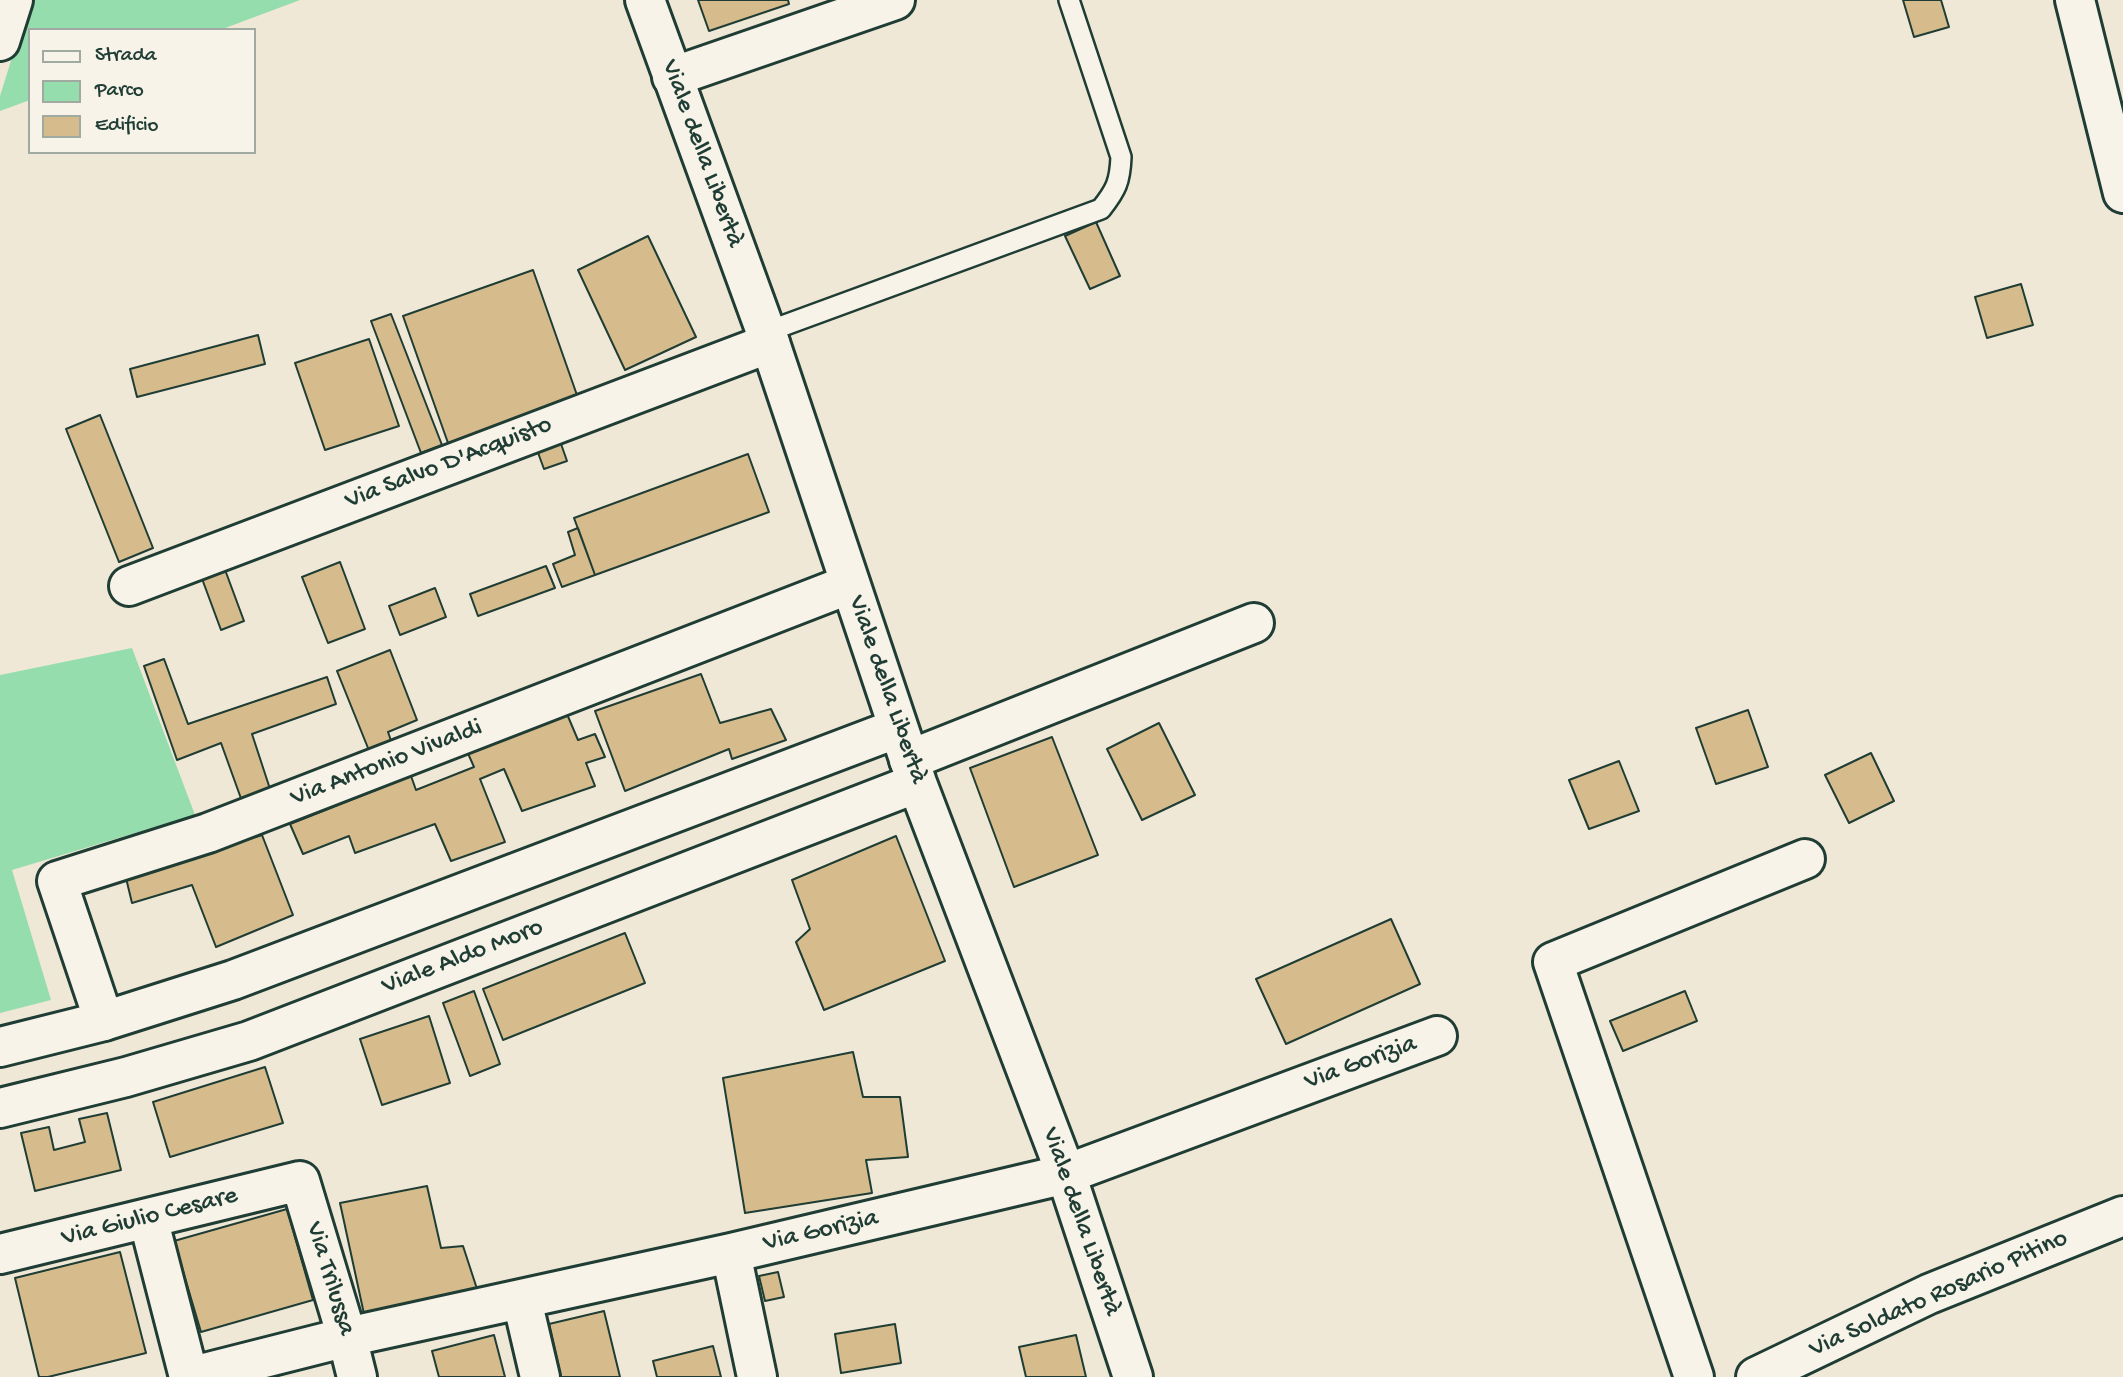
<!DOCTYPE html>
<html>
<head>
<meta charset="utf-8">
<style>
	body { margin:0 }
	#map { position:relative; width:2123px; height:1377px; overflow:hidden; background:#f0e8d6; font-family:"Gochi Hand",sans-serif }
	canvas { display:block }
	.legend { position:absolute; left:28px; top:28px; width:228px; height:126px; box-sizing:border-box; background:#f7f3e8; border:2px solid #a1aaa0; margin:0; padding:9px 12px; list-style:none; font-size:21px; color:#1f3d34 }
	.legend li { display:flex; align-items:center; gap:14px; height:35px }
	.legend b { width:35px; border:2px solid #a1aaa0 }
</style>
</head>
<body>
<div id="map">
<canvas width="2123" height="1377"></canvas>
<ul class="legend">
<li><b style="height:9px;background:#f7f3e8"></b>Strada</li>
<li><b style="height:19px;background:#95ddac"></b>Parco</li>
<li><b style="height:19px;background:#d6bc8c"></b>Edificio</li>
</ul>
</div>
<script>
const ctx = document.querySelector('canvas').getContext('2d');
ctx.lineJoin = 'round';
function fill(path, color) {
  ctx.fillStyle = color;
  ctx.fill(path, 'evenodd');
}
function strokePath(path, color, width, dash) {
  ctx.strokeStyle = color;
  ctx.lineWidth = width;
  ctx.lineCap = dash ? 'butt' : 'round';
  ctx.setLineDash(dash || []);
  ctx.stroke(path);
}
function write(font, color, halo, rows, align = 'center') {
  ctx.font = font + ' "Gochi Hand",sans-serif';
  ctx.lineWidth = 7;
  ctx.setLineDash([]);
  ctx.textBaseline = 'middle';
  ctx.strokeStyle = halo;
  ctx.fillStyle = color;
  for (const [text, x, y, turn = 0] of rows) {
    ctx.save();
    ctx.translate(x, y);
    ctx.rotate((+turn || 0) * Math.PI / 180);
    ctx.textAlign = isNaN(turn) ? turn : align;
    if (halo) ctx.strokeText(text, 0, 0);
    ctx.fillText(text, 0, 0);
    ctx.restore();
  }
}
const green = new Path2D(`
	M30,0H300L220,30H30V100L0,111V96Z
	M132,648L195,815L12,870L51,1000L0,1013V675Z`);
const building = new Path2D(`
	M698,0H788L789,4L709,31Z
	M1903,0H1941L1949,27L1914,37Z
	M1096,222L1120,276L1090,289L1065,236Z
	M648,236L696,337L625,370L578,270Z
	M533,270L578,398L448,443L403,316Z
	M2021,284L2033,325L1987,338L1975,297Z
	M391,314L442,445L421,453L371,321Z
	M258,335L265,364L137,397L130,369Z
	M369,339L399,426L325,450L295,363Z
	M100,415L153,548L119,562L66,429Z
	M560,441L567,461L544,469L537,450Z
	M748,454L769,512L595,575L574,518Z
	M578,528L595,575L562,587L553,564L575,555L568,532Z
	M340,562L365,629L328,643L302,577Z
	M546,566L555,588L478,616L470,594Z
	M224,567L244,621L221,630L201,576Z
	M435,588L446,617L400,635L389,606Z
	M390,650L417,720L388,732L394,749L372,758L337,671Z
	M164,659L188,724L327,677L336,704L252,734L272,795L243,804L221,743L177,760L144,666Z
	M701,674L720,723L771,709L786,740L732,759L729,749L625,791L595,711Z
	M564,707L578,740L595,734L605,757L586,763L595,786L522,811L504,769L480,779L505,842L451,861L435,824L355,853L349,836L303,854L290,824L411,776L416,790L474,767L466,749Z
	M1748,710L1768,767L1716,784L1696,728Z
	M1159,723L1195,795L1142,820L1107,749Z
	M1052,737L1098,855L1014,887L970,768Z
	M1871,753L1894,801L1849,823L1825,775Z
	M1619,761L1639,811L1589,829L1569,780Z
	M262,835L293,915L216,947L192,885L132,903L126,878Z
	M896,836L945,961L824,1010L796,942L810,929L792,880Z
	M1391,919L1420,984L1286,1044L1256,979Z
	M625,933L645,983L503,1040L483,989Z
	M474,991L500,1064L470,1076L443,1003Z
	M1685,991L1697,1021L1623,1051L1610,1021Z
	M429,1016L450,1083L382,1105L360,1039Z
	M853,1052L863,1097H900L908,1157L866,1160L872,1193L745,1213L723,1078Z
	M265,1067L283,1123L170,1157L153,1102Z
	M107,1113L121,1170L35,1191L21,1133L49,1127L54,1150L85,1142L79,1119Z
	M427,1186L441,1248L463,1246L478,1292L364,1314L340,1203Z
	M287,1209L313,1300L201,1332L174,1241Z
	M120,1252L146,1353L48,1377H39L15,1278Z
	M778,1272L784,1297L765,1301L759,1276Z
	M604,1311L620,1377H561L549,1324Z
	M895,1324L901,1363L841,1373L835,1334Z
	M494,1335L505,1377H439L432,1351Z
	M1076,1335L1086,1377H1026L1019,1347Z
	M713,1346L721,1377H657L653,1361Z`);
const lane = new Path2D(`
	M766,332L1101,209C1116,190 1120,182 1121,157L1069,0`);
const street = new Path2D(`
	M2075,0L2123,193
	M0,41L13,0
	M672,77L895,0
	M129,586L770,343
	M909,760L1254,623
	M104,1021L57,881L208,833L850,584
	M148,1218L189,1377
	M731,1253L757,1377
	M0,1254L300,1181L347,1337L357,1377
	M522,1300L540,1377
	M189,1377L347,1337L731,1253L1066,1174L1437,1036
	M1694,1377L1553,962L1805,859
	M1756,1377L1929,1294L2123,1216`);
const secondary = new Path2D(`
	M645,0L770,343L917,783L1066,1174L1133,1377
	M0,1047L104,1021L233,980L898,728
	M0,1108L126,1077L249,1041L917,783`);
const streetNames = [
	["Viale della Libertà",701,154,70],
	["Via Salvo D'Acquisto",449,464,-21],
	["Viale della Libertà",886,690,71],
	["Via Antonio Vivaldi",387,764,-21],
	["Viale Aldo Moro",463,958,-21],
	["Via Gorizia",1361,1064,-20],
	["Via Giulio Cesare",150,1218,-14],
	["Viale della Libertà",1080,1222,71],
	["Via Gorizia",821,1232,-13],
	["Via Trilussa",329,1279,73],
	["Via Soldato Rosario Pitino",1939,1295,-24]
];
fill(green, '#95ddac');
fill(building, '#d6bc8c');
strokePath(building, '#1f3d34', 2);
strokePath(lane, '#1f3d34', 24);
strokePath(street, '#1f3d34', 44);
strokePath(secondary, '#1f3d34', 44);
strokePath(lane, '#f7f3e8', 19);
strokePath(street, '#f7f3e8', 38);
strokePath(secondary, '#f7f3e8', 38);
write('26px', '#1f3d34', '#f7f3e8', streetNames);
</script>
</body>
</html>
